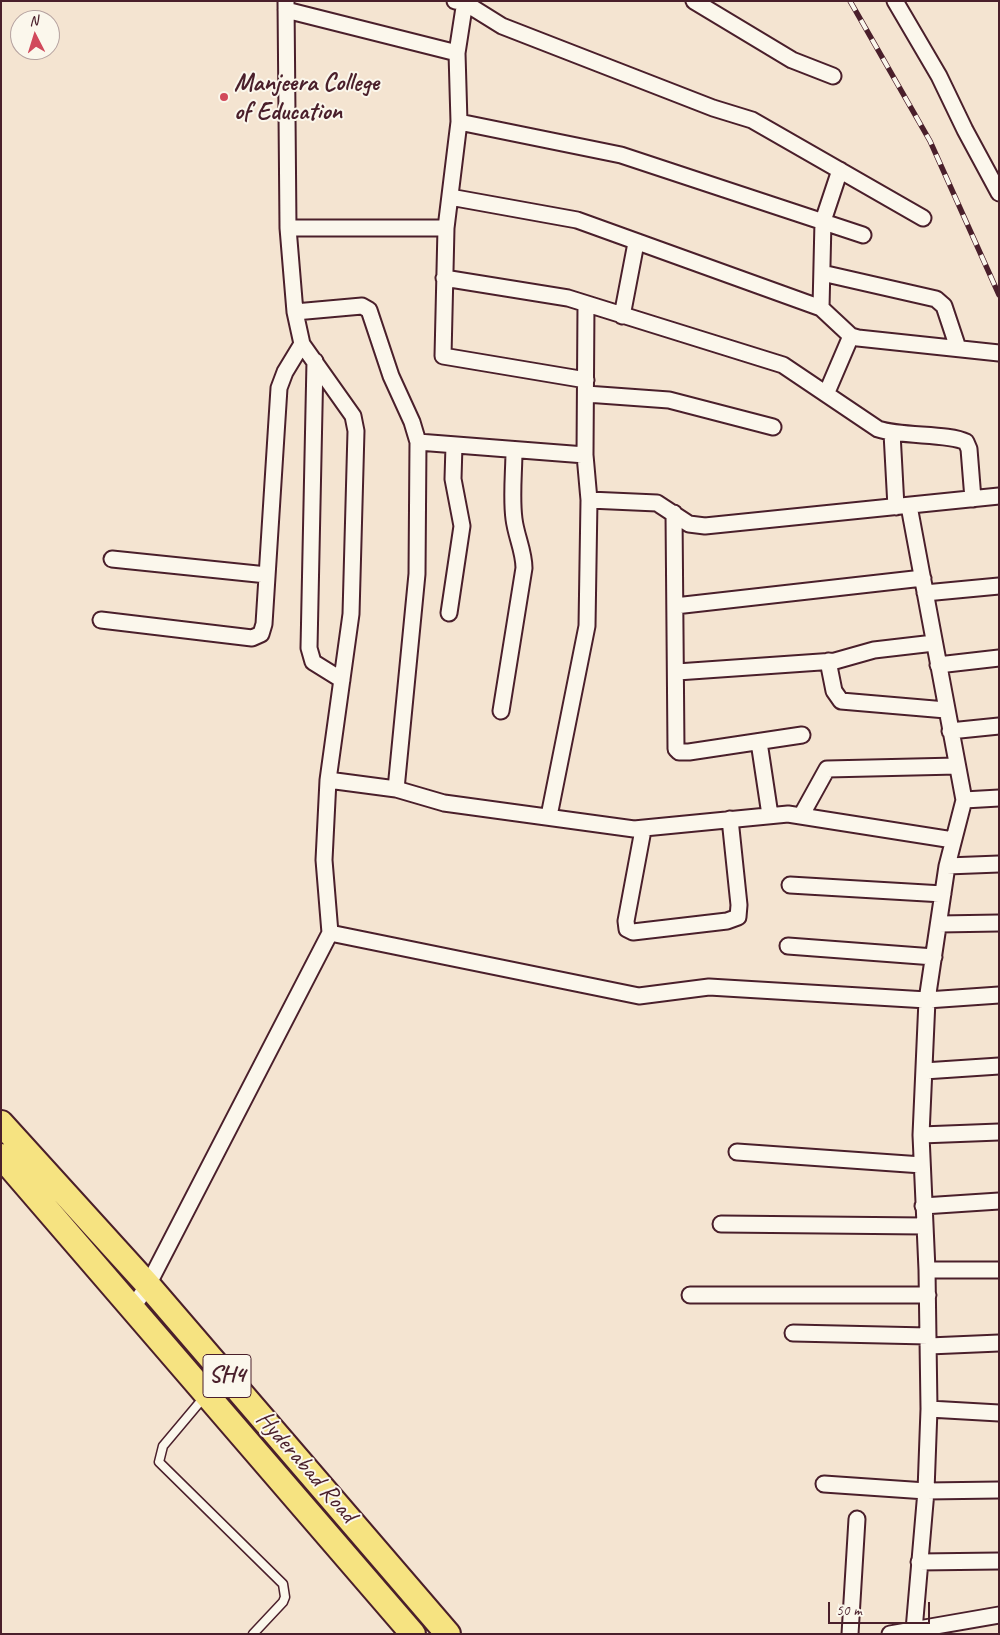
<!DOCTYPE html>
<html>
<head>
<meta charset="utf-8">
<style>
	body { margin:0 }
	#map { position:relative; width:1000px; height:1635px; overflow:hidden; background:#f4e4d1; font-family:Caveat,sans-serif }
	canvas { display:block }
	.frame { position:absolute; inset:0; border:2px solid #4a1f2b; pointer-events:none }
	.north { position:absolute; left:10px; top:10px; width:50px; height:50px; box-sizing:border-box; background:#fbf7ec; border:1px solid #b4a19f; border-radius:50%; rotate:355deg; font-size:14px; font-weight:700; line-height:20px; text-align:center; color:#4a1f2b }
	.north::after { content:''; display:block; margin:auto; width:18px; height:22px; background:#d1495b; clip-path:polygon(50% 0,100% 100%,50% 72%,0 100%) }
	.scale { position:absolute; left:828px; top:1602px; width:102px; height:22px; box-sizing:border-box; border:2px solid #4a1f2b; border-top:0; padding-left:6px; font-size:15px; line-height:18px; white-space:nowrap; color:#4a1f2b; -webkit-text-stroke:4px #fbf7ec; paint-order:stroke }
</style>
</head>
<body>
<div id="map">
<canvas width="1000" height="1635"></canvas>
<div class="frame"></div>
<div class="north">N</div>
<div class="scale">50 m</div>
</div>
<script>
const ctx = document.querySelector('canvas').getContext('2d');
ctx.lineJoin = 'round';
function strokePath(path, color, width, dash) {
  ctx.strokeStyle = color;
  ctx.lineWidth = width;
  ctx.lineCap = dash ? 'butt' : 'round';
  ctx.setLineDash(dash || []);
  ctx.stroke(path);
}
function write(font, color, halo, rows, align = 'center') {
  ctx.font = font + ' Caveat,sans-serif';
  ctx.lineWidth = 4;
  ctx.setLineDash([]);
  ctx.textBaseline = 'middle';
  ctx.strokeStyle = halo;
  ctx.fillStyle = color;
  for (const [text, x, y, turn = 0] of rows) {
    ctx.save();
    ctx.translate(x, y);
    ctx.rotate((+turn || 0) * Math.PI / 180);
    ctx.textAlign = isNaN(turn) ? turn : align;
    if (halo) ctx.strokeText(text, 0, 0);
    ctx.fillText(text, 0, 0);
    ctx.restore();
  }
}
const lane = new Path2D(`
	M205,1396L163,1446L159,1462L283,1584L285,1597L283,1602L253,1634`);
const street = new Path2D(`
	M455,1L465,3L502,26L713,108L752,120L923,218
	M694,1L792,60L833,76
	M895,1L939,76L965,130L999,193
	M286,10L457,53L459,122L446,228L443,356L586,380
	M457,53L465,1
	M459,122L621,155L863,235
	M450,197L577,220L821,308L851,336L858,338L999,353
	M288,228H446
	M822,273L936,299L944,306L958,348
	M444,278L568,298L783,365L878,429C902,437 949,433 966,442L969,449L973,499
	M821,308L823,221L840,170
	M295,312L362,306L369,310L391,376L412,422L418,442L417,574L396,789
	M622,316L636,243
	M315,361L309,648L313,662L342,680
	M827,392L851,336
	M586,394L669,400L773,427
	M892,433L896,507
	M418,442L585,455
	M589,500L657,503L689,524L705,526L999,496
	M909,506L964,800L947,866L927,1000L999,995
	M674,513L676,749L679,752H689L802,735
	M112,559L267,575
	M925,593L999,586
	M675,606L923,578
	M449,613L462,526L453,479L454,445
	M101,620L252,638L261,634L264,624L279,388L285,372L302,344
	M828,661L834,691L841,701L946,710
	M938,665L999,658
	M677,672L835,661L874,650L934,643
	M501,711L524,568C524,551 516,536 514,519C511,497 514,472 514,450
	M950,731L999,726
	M759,742L770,815
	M328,780L396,789L444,803L634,829L788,814L953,840
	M964,800L999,798
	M549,816L587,626L589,500L585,455L586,304
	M801,816L827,769L957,766
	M643,830L626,921L627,929L633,932L727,921L738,917L739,905L730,819
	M947,866L999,864
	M790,885L943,894
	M939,924L999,923
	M330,933L639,996L709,987L927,1000L921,1135L927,1270L929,1409L926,1491L914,1630
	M788,946L934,957
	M924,1071L999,1066
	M921,1135L999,1132
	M737,1152L922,1165
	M923,1206L999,1201
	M721,1224L924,1226
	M927,1270H999
	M690,1295H928
	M133,1307L148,1285L330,933L324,860L328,780L351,614L356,431L353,416L302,344L295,312L288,228L286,1
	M793,1333L928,1336
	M929,1346L999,1343
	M929,1409L999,1413
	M824,1484L926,1491L999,1490
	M919,1562L999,1561
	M850,1634L857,1519
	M890,1634L999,1615`);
const primary = new Path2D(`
	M1,1123L148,1285L448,1634
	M1,1156L413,1634`);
const rail = new Path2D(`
	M850,1L930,141L999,295`);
const markers = [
	[224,97,5,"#d1495b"]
];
const shields = [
	[227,1376,48]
];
const shieldNames = [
	["SH4",227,1376]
];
const poiNames = [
	["Manjeera College",234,83],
	["of Education",234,112]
];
const streetNames = [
	["Hyderabad Road",306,1467,49]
];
strokePath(lane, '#4a1f2b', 11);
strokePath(street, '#4a1f2b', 19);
strokePath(primary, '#4a1f2b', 28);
strokePath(lane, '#fbf7ec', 8);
strokePath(street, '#fbf7ec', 15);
strokePath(primary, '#f6e381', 24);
strokePath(rail, '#4a1f2b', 5.5);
strokePath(rail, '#fbf7ec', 4, [11]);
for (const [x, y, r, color] of markers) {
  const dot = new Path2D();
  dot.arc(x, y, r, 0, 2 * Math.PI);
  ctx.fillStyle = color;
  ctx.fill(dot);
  strokePath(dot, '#fbf7ec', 2);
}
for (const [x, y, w] of shields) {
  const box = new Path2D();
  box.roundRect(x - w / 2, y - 21.5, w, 43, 4);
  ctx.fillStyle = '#fbf7ec';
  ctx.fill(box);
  strokePath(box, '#4a1f2b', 1);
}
write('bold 24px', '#4a1f2b', null, shieldNames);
write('bold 25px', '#4a1f2b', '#fbf7ec', poiNames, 'left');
write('25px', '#4a1f2b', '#fbf7ec', streetNames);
</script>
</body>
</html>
